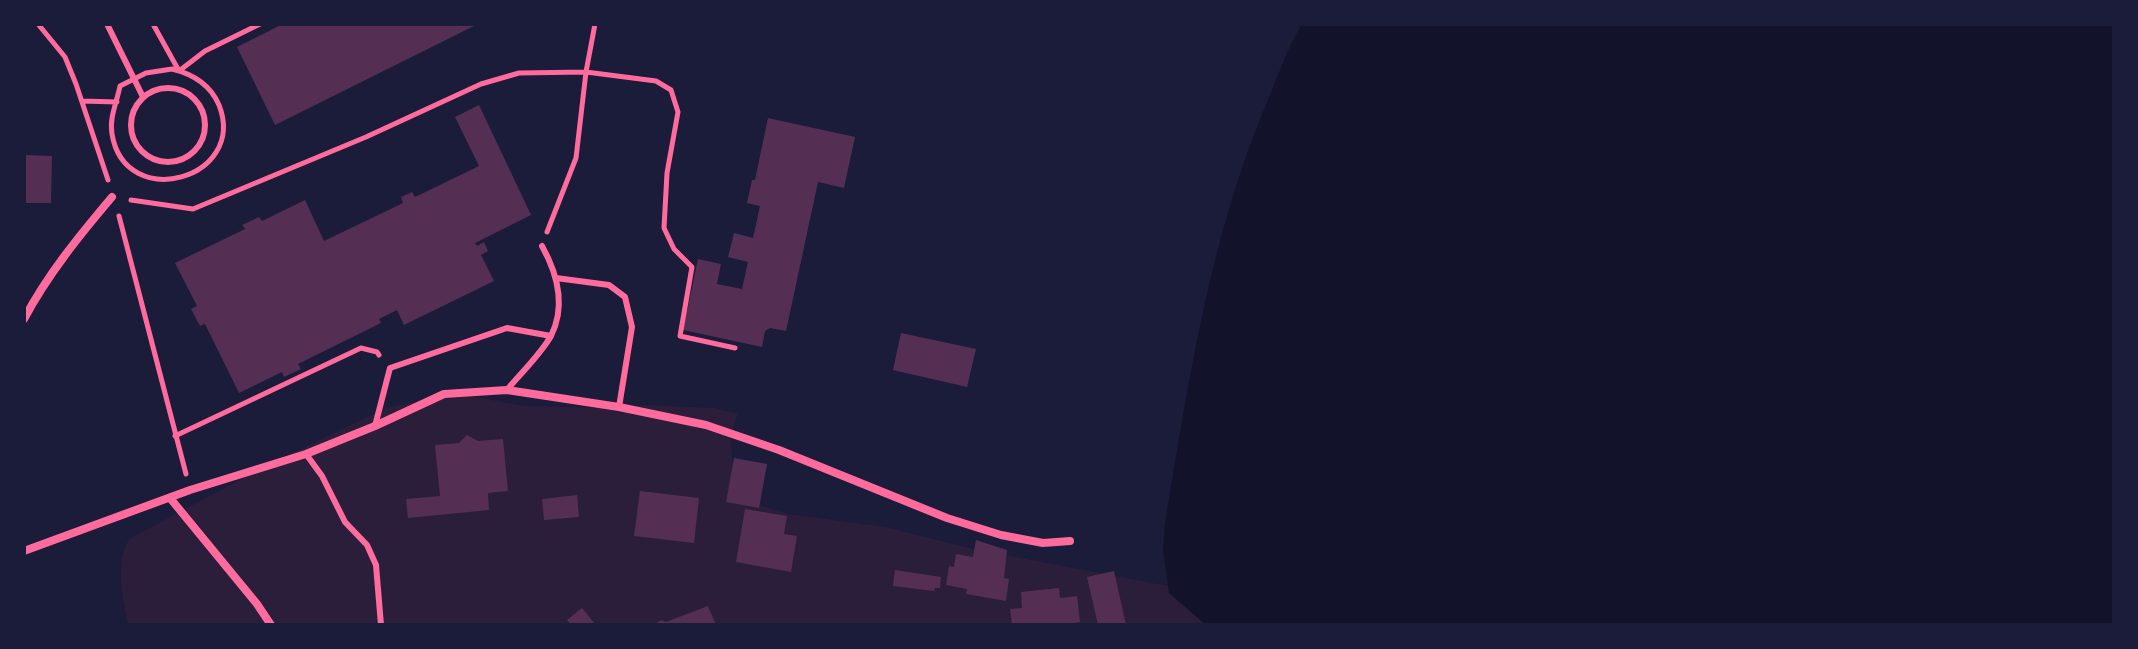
<!DOCTYPE html>
<html>
<head>
<meta charset="utf-8">
<style>
	body { margin:0 }
	#map { position:relative; width:2138px; height:649px; overflow:hidden; background:#1b1b3a; font-family:Figtree,sans-serif }
	canvas { display:block }
	.frame { position:absolute; inset:0; border:26px solid #1b1b3a; pointer-events:none }
</style>
</head>
<body>
<div id="map">
<canvas width="2138" height="649"></canvas>
<div class="frame"></div>
</div>
<script>
const ctx = document.querySelector('canvas').getContext('2d');
ctx.lineJoin = 'round';
function fill(path, color) {
  ctx.fillStyle = color;
  ctx.fill(path, 'evenodd');
}
function strokePath(path, color, width, dash) {
  ctx.strokeStyle = color;
  ctx.lineWidth = width;
  ctx.lineCap = dash ? 'butt' : 'round';
  ctx.setLineDash(dash || []);
  ctx.stroke(path);
}
const green = new Path2D(`
	M453,393L525,406L622,408L645,405L715,408L738,414L730,436L734,478L742,495L764,507L788,514L886,527L969,548L1168,586L1169,593L1206,625H128C123,596 114,565 129,539L268,465L386,408Z`);
const water = new Path2D(`
	M1302,24H2114V625H1206L1169,593L1163,549L1165,523C1189,378 1210,238 1267,102C1278,76 1287,49 1302,24Z`);
const building = new Path2D(`
	M283,24H478L275,125L237,47Z
	M479,105L531,215L475,243L477,246L484,242L488,251L481,255L494,281L404,325L397,310L379,319L381,323L298,364L301,369L284,377L282,372L239,393L205,324L200,326L191,309L197,306L175,263L245,229L242,225L259,217L262,221L305,200L324,241L403,203L401,197L412,192L415,197L479,166L455,117Z
	M768,118L855,137L844,188L818,182L786,331L770,328L765,331L762,347L683,330L698,259L721,264L717,284L742,289L748,262L728,257L734,233L753,238L760,206L747,203L752,180H755Z
	M24,155L52,156L51,203H24Z
	M901,333L976,349L967,387L893,370Z
	M467,435L478,441L503,439L508,491L488,493L489,510L408,518L406,499L440,496L435,445L459,443Z
	M734,458L767,464L759,508L726,502Z
	M640,491L699,498L694,543L634,536Z
	M577,495L579,517L544,520L542,499Z
	M745,509L787,516L784,534L797,536L791,572L736,562Z
	M976,540L1007,550L1004,578L1009,579L1006,601L966,594L967,589L946,585L949,566L954,567L956,554L973,557Z
	M895,570L941,577L940,588H935L934,591L893,586Z
	M1114,571L1126,625H1098L1087,577Z
	M1059,588L1060,598L1077,596L1080,622L1064,625H1012L1010,609L1022,608L1021,592Z
	M708,606L716,625H652L662,620L666,622Z
	M582,608L596,625H571L567,620Z`);
const path = new Path2D(`
	M38,24L65,57L76,84L108,180
	M153,24L179,71L205,51L260,24
	M172,69C193,74 210,84 219,105C248,179 125,213 112,134C109,118 117,102 120,86L146,73Z
	M82,101L117,102
	M131,200L193,209L366,137L481,84L519,73L586,72L656,81L671,90L678,112L667,173L664,228L674,249L692,267L680,336L735,348
	M119,216L186,474
	M547,232L576,158L586,72L595,24
	M175,436L361,348L377,352L379,355`);
const service = new Path2D(`
	M107,24L143,97
	M131 125a37 37 0 1 1 74 0a37 37 0 1 1-74 0Z
	M556,278L609,285L625,297L632,327L619,407
	M507,390C521,373 540,355 551,336C566,306 557,273 542,246
	M375,426L390,368L507,328L551,336
	M306,454L322,476L345,522L367,545L376,565L381,625`);
const minor = new Path2D(`
	M24,319C48,274 79,236 112,197
	M170,498L257,604L271,625
	M24,551L190,490L306,454L375,426L444,394L507,390L619,407L706,425L779,450L947,518L1001,535L1043,543L1070,541`);
fill(green, '#2a1e3b');
fill(water, '#12122b');
fill(building, '#542f53');
strokePath(path, '#ff6b9d', 5);
strokePath(service, '#ff6b9d', 6);
strokePath(minor, '#ff6b9d', 8);
</script>
</body>
</html>
